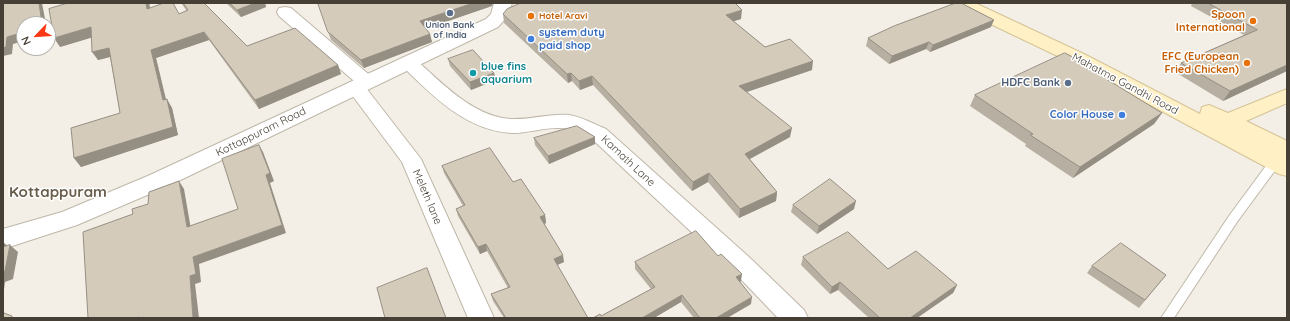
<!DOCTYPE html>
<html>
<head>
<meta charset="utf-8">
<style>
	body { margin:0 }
	#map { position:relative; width:1290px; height:321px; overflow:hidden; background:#f3efe6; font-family:Quicksand,sans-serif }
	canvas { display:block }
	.frame { position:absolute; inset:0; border:4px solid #463f35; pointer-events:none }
	.north { position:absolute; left:16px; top:16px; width:40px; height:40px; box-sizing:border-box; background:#fff; border:1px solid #b5b2ae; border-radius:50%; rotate:245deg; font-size:11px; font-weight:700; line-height:16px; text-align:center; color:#463f35 }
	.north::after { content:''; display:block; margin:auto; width:14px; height:18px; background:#fb3815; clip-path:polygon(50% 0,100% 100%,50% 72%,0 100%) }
</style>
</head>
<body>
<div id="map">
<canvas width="1290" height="321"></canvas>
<div class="frame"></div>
<div class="north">N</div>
</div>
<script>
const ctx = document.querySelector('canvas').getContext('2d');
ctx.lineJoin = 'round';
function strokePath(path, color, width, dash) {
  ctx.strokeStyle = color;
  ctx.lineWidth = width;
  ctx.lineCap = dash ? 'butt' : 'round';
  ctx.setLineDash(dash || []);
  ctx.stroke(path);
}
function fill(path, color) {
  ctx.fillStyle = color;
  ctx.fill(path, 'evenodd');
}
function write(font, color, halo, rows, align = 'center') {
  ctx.font = font + ' Quicksand,sans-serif';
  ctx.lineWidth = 3;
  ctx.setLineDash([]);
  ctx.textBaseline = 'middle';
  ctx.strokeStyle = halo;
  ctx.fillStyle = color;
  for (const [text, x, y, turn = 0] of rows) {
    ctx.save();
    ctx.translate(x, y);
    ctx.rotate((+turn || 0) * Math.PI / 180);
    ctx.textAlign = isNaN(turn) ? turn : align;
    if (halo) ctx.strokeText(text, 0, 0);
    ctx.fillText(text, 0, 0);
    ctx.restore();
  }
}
const service = new Path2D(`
	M1275,158L1279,159L1280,162L1279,165L1237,222L1174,318H1161L1229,216L1271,159Z`);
const minor = new Path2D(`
	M285,7L291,8L373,78L375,82L373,86L366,88L421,159L494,318H468L402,162L346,87L348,83L354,81L279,16L277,12L279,8Z
	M408,56L414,58C441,82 473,117 511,119C531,120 550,113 569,115C582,117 594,124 606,129L749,257L804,310L808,318H778L733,271L592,139C585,136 577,130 570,129C551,125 531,133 512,133C466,131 432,95 402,66L399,62L402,58Z`);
const tertiary = new Path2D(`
	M494,3H512L508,16L498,27L166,187L77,225L3,249V229L62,212L150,175L486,19L491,14Z`);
const secondary = new Path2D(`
	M952,3H975L1084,54L1200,114L1202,107L1209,105L1228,113L1287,89V103L1246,121L1287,141V158L1283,157L1287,158V176L1279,174L1070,62L955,7Z`);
const wall = new Path2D(`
	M149,3L150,8L179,14L187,11L181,3H204L247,46L338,65L341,74L259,109L209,40L156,58L166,99L172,108L178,135L81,167L74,158L120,113L110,57L98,60L92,37L60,47Z
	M226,3H265L266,7L241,17Z
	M1192,3H1287V71L1223,101L1175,72L1181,63L1244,35L1191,6Z
	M492,6L426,28L432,42L364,68L331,40L328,32Z
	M503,14L741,19L733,21L765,47L812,70L746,92L790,137L750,159L777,192L776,201L739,218L708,182L692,191L593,85L580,90L572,81L568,83L504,23Z
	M991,27L930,52L926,49L889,64L866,46L868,38Z
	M448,59L494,73L496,80L471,90L450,66Z
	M1110,82L1162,113L1154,124L1073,178L1025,146L1026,144L970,106L975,95Z
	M534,138L595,144L549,164L535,145Z
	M442,166L513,182L545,215L546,223L544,224L564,262L557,265L588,318H504L493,301L491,294L508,288L487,251L480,254L458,216L456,209L463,206L444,173Z
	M793,205L854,209L817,234L791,212Z
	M803,257L888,269L957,285L953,293L917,318H869L838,290L830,294L801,265Z
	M635,262L741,281L740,282L751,304L727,318H694L681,302L654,318H593L601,316L651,289L635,269Z
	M1092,266L1166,275L1139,308L1087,273Z`);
const shadedWall = new Path2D(`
	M39,3H42L46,24H42Z
	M146,3H149L152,17L147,9Z
	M255,3H265L266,7L241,17L237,10Z
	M473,3H493L492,6L422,30L420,21Z
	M742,10L741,19L725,24L726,15Z
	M994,20L991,27L930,52L933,45Z
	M91,27L97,36L60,47L54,38Z
	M24,32V41L13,44L12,54L3,56V48L7,37Z
	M204,32L209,40L156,58L168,109L163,100L151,50Z
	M430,34L432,42L364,68L361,60Z
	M929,42L926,49L889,64L892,56Z
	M109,48L114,56L98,60L92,52Z
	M813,61L812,70L738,95L739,86Z
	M338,65L341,74L259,109L255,100Z
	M1287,65V71L1223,101L1230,91Z
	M494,73L496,80L471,90L470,82Z
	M571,73L572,81L568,83L567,74Z
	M592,76L593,85L580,90L579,81Z
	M1113,78L1106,89L1108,80Z
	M167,99L172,108L178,135L81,167L74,158Z
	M1162,113L1154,124L1073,178L1080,167Z
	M792,128L790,137L744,162L745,154Z
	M595,137V144L549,164L548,156Z
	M259,145L263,152L274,181L270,183L286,233L199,264L201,282L195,284L199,318H193L190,276L193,257L282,225L266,175Z
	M709,173L708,182L692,191L693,182Z
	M179,181L184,189L192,235L187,227Z
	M777,192L776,201L739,218L740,209Z
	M856,201L854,209L817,234L819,226Z
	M545,215L546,223L542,225L540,217Z
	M3,242L10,248V245L18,252L13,279L5,282L3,297Z
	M486,244L487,251L480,254L478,247Z
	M563,255L564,262L555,266L554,259Z
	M742,274L741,281L735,284L736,277Z
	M840,282L838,290L830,294L832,287Z
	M957,285L953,293L917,318H910Z
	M682,295L681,302L654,318H642Z
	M752,297L751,304L727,318H716Z`);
const building = new Path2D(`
	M3,3H39L42,24H24V32L7,37L6,47L3,48Z
	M68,3H146L147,9L164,3H173L179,14L188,10L183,3H204L247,46L295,28L338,65L255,100L204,32L151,50L163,100L167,99L173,127L74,158L71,128L120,113L109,48L92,52L91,27L54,38L49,9Z
	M230,3H255L237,10Z
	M318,3H473L420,21L430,34L361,60L328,32Z
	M521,3H735L742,10L726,15L765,47L790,39L813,61L739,86L792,128L745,154L777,192L740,209L709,173L693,182L592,76L579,81L571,73L567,74L503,14L507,9Z
	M956,3H961L994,20L933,45L929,42L892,56L868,38L894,26Z
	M1208,3H1287V65L1230,91L1181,63L1257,30Z
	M473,50L494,73L470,82L448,59Z
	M1065,53L1113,78L1108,80L1162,113L1080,167L1030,135L1033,134L975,95Z
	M577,126L595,137L548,156L534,138Z
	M259,145L270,173L266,175L282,225L193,257L196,274L190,276L193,318H139V317L136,318H88L83,232L133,214L132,209L148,204L149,192L179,181L187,227L238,209L222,159Z
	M490,148L513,182L521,179L545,215L540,217L563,255L554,259L588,318H506L491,294L510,287L486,244L478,247L456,209L465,205L442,166Z
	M830,179L856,201L819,226L793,205Z
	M696,231L718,256L721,254L742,274L736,277L752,297L716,318H700L682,295L642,318H593L600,314L601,316L655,287L635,262Z
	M848,232L888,269L916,251L957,285L910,318H880L840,282L832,287L803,257Z
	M1121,243L1166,275L1145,300L1092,266Z
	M10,245L5,271L3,272V247Z
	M427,268L446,318H385L377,288Z
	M4,313L12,316V318H3V316Z`);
const markers = [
	[450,13,4,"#5c6f8a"],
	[531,16,4,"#e8710a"],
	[1253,21,4,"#e8710a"],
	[531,39,4,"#3f7fe0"],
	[1247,63,4,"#e8710a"],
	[473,73,4,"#0f9aa8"],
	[1068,83,4,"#5c6f8a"],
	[1122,115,4,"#3f7fe0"]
];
const farFoodnames = [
	["Hotel Aravi",539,16]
];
const farServicenames = [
	["Union Bank",450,25],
	["of India",450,35]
];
const foodNames = [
	["Spoon",1245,15],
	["International",1245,28],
	["EFC (European",1239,57],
	["Fried Chicken)",1239,70]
];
const shopNames = [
	["system duty",539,33],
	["paid shop",539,46],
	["Color House",1114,115,"right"]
];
const cultureNames = [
	["blue fins",481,67],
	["aquarium",481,80]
];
const serviceNames = [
	["HDFC Bank",1060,83]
];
const streetNames = [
	["Mahatma Gandhi Road",1125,84,28],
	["Kottappuram Road",261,132,-26],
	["Kamath Lane",628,161,43],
	["Meleth lane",427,197,67]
];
const districtNames = [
	["Kottappuram",58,192]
];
strokePath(service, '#bfb7a9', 2);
strokePath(minor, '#bfb7a9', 2);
strokePath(tertiary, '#bfb7a9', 2);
strokePath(secondary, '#d4c396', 2);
fill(service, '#fff');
fill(minor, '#fff');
fill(tertiary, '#fff');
fill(secondary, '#fff1c5');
fill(wall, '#b7afa1');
fill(shadedWall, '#958e83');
fill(building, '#d5cbbb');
strokePath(building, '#958e83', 1);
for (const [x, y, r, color] of markers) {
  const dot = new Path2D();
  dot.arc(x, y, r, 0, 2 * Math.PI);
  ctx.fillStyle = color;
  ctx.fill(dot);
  strokePath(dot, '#fff', 1.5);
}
write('bold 9px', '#c56008', '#fff', farFoodnames, 'left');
write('bold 9px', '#4e5e75', '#fff', farServicenames);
write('bold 11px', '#c56008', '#fff', foodNames, 'right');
write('bold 11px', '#366cbe', '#fff', shopNames, 'left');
write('bold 11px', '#0d838f', '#fff', cultureNames, 'left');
write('bold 11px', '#4e5e75', '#fff', serviceNames, 'right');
write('11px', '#463f35', '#fff', streetNames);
write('bold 15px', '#695d4c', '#fff', districtNames);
</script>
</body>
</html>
